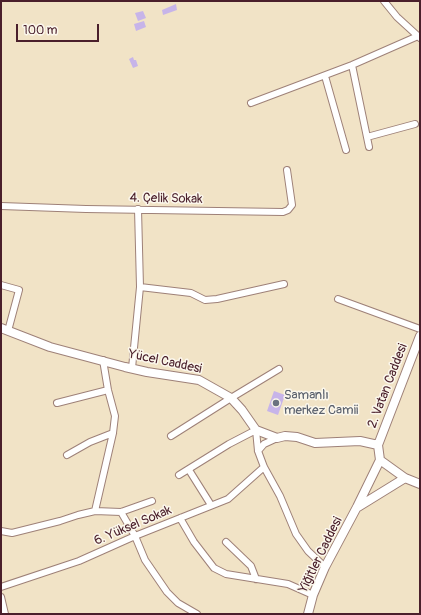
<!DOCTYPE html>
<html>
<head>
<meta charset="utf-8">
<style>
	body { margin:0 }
	#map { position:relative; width:421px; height:615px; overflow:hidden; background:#f1e3c6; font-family:Pangolin,sans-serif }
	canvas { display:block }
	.frame { position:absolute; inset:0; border:2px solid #4a1f2b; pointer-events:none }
	.scale { position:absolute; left:16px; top:24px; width:83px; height:18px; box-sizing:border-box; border:2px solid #4a1f2b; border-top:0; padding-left:5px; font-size:12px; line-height:14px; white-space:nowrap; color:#4a1f2b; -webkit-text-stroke:3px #fbf7ec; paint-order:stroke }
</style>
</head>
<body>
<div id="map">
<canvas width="421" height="615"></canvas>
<div class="frame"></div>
<div class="scale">100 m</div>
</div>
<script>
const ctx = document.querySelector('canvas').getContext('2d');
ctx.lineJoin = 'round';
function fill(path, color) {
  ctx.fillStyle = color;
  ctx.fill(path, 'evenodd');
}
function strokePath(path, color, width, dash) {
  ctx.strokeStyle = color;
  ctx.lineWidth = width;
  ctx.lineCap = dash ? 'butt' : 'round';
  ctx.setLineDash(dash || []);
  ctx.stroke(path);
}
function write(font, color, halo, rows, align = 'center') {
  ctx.font = font + ' Pangolin,sans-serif';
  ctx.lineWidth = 3;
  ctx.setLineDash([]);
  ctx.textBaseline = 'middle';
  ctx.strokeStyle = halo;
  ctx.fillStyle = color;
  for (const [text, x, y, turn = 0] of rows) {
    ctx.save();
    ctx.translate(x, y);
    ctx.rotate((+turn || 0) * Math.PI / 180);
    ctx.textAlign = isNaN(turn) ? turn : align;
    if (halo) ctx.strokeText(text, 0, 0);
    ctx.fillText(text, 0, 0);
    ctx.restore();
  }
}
const building = new Path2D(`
	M176,4L177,10L163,15L162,10Z
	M143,11L146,18L138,21L135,13Z
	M144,21L146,27L136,31L134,24Z
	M133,57L134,60H136L138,66L133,68L129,59Z
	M274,391L285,395L278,415L267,411Z`);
const minor = new Path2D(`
	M384,1L397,17L420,38
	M352,65L369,147
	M325,76L346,150
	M251,103L352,65L418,36
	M367,137L415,124
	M1,206L86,209L283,212L288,210L292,205L287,170
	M1,285L19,290L8,331
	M140,287L191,293L205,300L217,299L284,284
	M338,299L420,329
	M132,368L140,287L138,209
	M57,403L108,390
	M171,436L231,398L279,369
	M258,451L264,444L277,438
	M67,455L90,442L113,433
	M189,470L211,505
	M179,475L229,444L256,430L258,451L264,467L280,496L296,534L308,551L325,567
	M95,511L121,512L152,501
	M121,512L135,536L145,560L167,592L178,603L197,614
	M180,518L194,542L214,568L226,574L288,584L313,595
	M1,531L12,533L60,521L78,515L95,511L113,433L115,416L108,390L103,360
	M226,542L251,566L256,579
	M1,587L79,561L135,536L228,499L264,467
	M1,597L5,614`);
const major = new Path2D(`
	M1,328L50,347L125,367L147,372L199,380L231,398L242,410L256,430L277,438L285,436L297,437L315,443L360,441L378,445
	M380,460L405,478L420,484
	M358,507L405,478
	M308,614L313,595L325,567L357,507L380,460L378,445L420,336`);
const markers = [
	[276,403,4,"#6b7280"]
];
const streetNames = [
	["4. Çelik Sokak",166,199,1],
	["Yücel Caddesi",165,362,12],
	["2. Vatan Caddesi",388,386,-69],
	["6. Yüksel Sokak",133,526,-23],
	["Yiğitler Caddesi",321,555,-64]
];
const worshipNames = [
	["Samanlı",284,396],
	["merkez Camii",284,411]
];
fill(building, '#c7b4e9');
strokePath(minor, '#9e8178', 8);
strokePath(major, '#9e8178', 10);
strokePath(minor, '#fff', 6);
strokePath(major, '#fff', 8);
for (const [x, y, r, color] of markers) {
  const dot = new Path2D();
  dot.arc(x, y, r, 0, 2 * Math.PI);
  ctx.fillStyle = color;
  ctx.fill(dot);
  strokePath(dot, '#fbf7ec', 1.5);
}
write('13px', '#4a1f2b', '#fbf7ec', streetNames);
write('13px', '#5b616d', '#fbf7ec', worshipNames, 'left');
</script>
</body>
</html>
